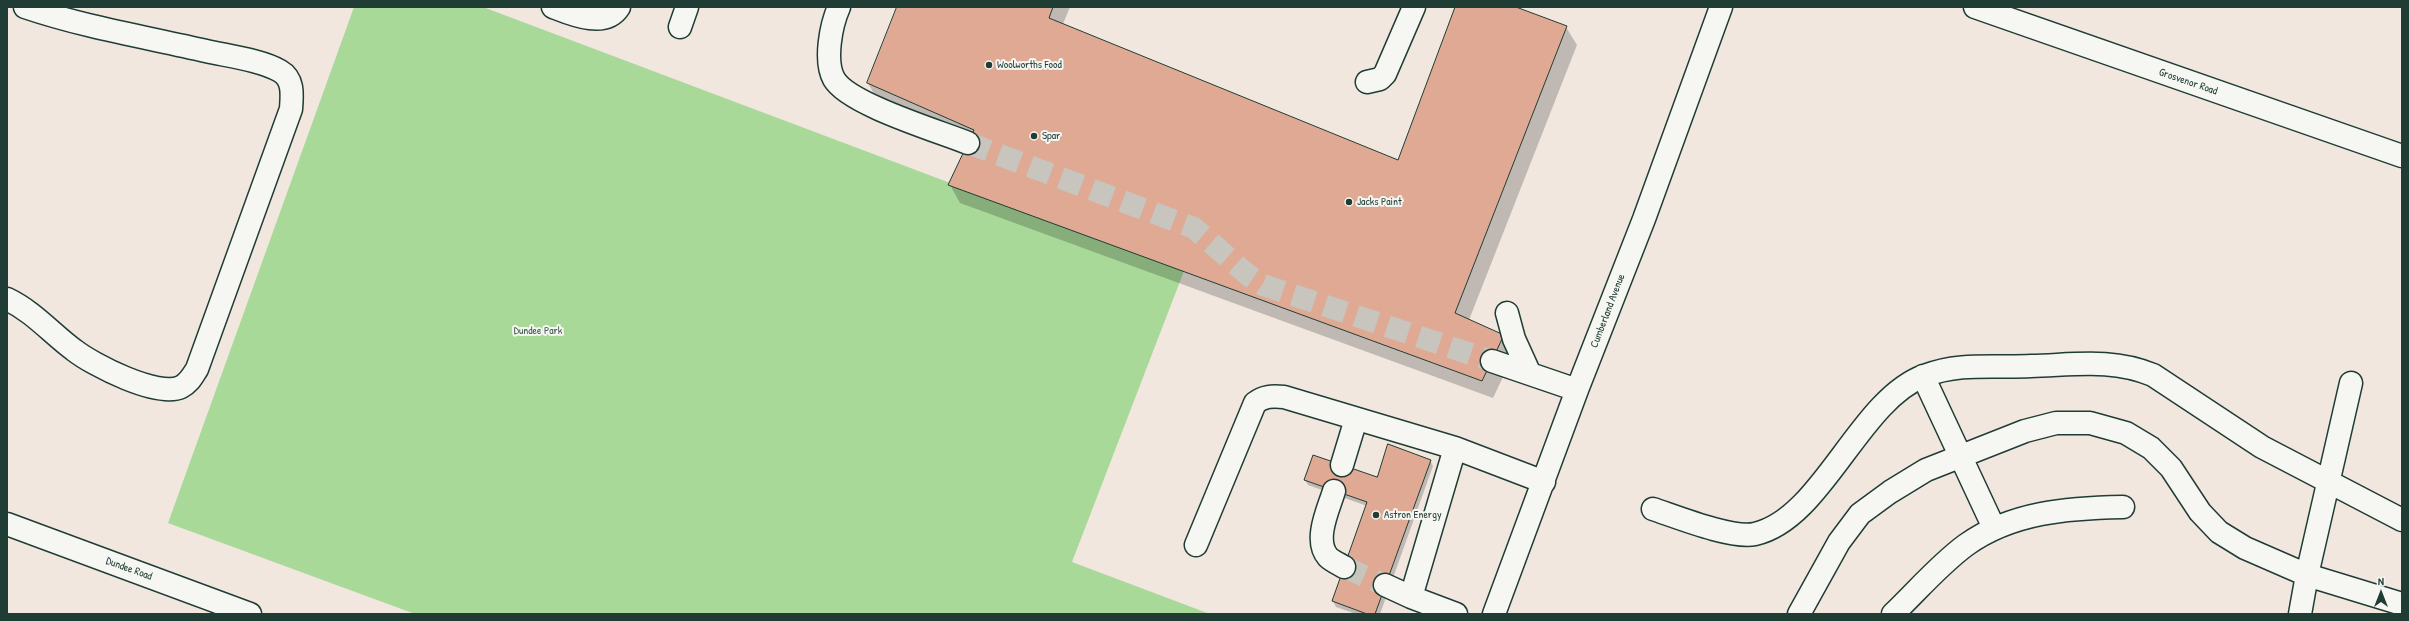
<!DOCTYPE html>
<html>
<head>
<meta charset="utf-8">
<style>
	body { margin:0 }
	#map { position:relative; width:2409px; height:621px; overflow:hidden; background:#f1e7df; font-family:"Patrick Hand",sans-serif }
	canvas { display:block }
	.frame { position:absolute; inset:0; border:8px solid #1f3d34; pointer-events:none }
	.north { position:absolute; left:2361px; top:573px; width:40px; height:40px; -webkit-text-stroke:3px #f6f6f2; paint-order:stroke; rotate:0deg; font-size:11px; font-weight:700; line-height:16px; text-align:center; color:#1f3d34 }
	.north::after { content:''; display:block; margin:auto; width:14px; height:18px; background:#1f3d34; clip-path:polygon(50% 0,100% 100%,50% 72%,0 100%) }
</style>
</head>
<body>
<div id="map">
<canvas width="2409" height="621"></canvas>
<div class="frame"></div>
<div class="north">N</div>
</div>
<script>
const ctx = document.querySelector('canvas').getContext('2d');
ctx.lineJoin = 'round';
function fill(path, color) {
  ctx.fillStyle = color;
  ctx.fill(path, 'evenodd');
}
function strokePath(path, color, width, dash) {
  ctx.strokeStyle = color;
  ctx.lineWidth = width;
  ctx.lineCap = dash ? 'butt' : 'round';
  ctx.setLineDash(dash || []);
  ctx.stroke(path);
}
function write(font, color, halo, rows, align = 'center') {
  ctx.font = font + ' "Patrick Hand",sans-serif';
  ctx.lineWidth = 4;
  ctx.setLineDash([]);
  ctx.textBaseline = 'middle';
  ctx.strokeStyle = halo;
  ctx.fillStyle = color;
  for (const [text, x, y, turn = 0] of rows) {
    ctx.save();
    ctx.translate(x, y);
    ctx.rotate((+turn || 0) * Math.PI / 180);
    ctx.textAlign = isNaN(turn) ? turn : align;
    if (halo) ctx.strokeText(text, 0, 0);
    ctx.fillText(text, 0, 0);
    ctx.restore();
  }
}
const green = new Path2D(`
	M354,7H483L1184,271L1072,562L1210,614H415L168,523Z`);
const shadow = new Path2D(`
	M898,7H1070L1063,24L1398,161L1456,7H1514L1566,27L1577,45L1469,320L1504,336L1514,354L1493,398L960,203L950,185L970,141L878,101L868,83Z
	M1430,460L1433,466L1380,614H1356L1336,607L1333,601L1367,506L1308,485L1305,480L1377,478Z`);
const building = new Path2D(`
	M897,7H1053L1049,18L1398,160L1455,7H1516L1567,26L1455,313L1504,335L1482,381L948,185L974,130L867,83Z
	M1388,444L1431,460L1375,614H1367L1332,601L1367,502L1304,480L1313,455L1377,477Z`);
const minorTunnel = new Path2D(`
	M968,143L1194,228L1248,275L1263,285L1492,361
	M1344,567L1385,585`);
const minor = new Path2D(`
	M553,7C571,14 605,29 619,7
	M839,7C831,25 824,61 834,79C848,104 938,131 968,143
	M1975,7L2402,156
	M680,27L687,7
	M1367,82L1380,79L1385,74L1414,7
	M7,299C34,312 51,333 74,350C93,365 158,398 181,387C189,383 192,377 197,369L291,109C292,95 294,79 280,71C261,60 228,56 206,51C145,37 84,27 25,7
	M1507,313L1514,339L1529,372
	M1492,361L1577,390
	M1923,376L1994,528
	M1342,465L1356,419
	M1334,491C1329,508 1313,540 1328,557C1332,561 1339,564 1344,567
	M1653,509C1677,517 1732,539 1755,534C1822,519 1859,400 1924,376C1960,362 1994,368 2031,366C2074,365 2112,358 2153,375L2262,447L2402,520
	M7,524L250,614
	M1196,545L1255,403C1264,396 1272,396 1284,397L1455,448
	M1385,585L1411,597
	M1456,614L1411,597L1455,448L1544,482
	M1494,614L1577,390L1644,219L1721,7
	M1799,614L1839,542L1860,514L1890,492L1926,470L2025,431L2056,423H2090L2126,433L2151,448L2171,468L2200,512L2219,532L2245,548L2307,575L2402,604
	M1893,614C1917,591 1940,564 1966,545C2012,512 2068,508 2123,507
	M2300,614L2307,575L2351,383`);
const markers = [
	[989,65,4,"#1f3d34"],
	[1034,136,4,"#1f3d34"],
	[1349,202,4,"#1f3d34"],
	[1376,515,4,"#1f3d34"]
];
const poiNames = [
	["Woolworths Food",997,65],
	["Spar",1042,136],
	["Jacks Paint",1357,202],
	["Astron Energy",1384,515]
];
const streetNames = [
	["Grosvenor Road",2188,82,19],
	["Cumberland Avenue",1608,311,-69],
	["Dundee Road",129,569,20]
];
const parkNames = [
	["Dundee Park",538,331]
];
fill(green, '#a9d999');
fill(shadow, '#0003');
fill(building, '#dfa994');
strokePath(building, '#1f3d34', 1);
strokePath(minorTunnel, '#c7c5bd', 22, [22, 11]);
strokePath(minor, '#1f3d34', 25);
strokePath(minor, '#f6f6f2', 22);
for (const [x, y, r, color] of markers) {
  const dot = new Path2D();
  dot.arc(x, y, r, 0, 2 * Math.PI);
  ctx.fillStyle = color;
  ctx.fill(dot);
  strokePath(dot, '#f6f6f2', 1.5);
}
write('11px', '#1f3d34', '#f6f6f2', poiNames, 'left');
write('11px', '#1f3d34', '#f6f6f2', streetNames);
write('11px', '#3b5c48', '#f6f6f2', parkNames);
</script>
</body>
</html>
